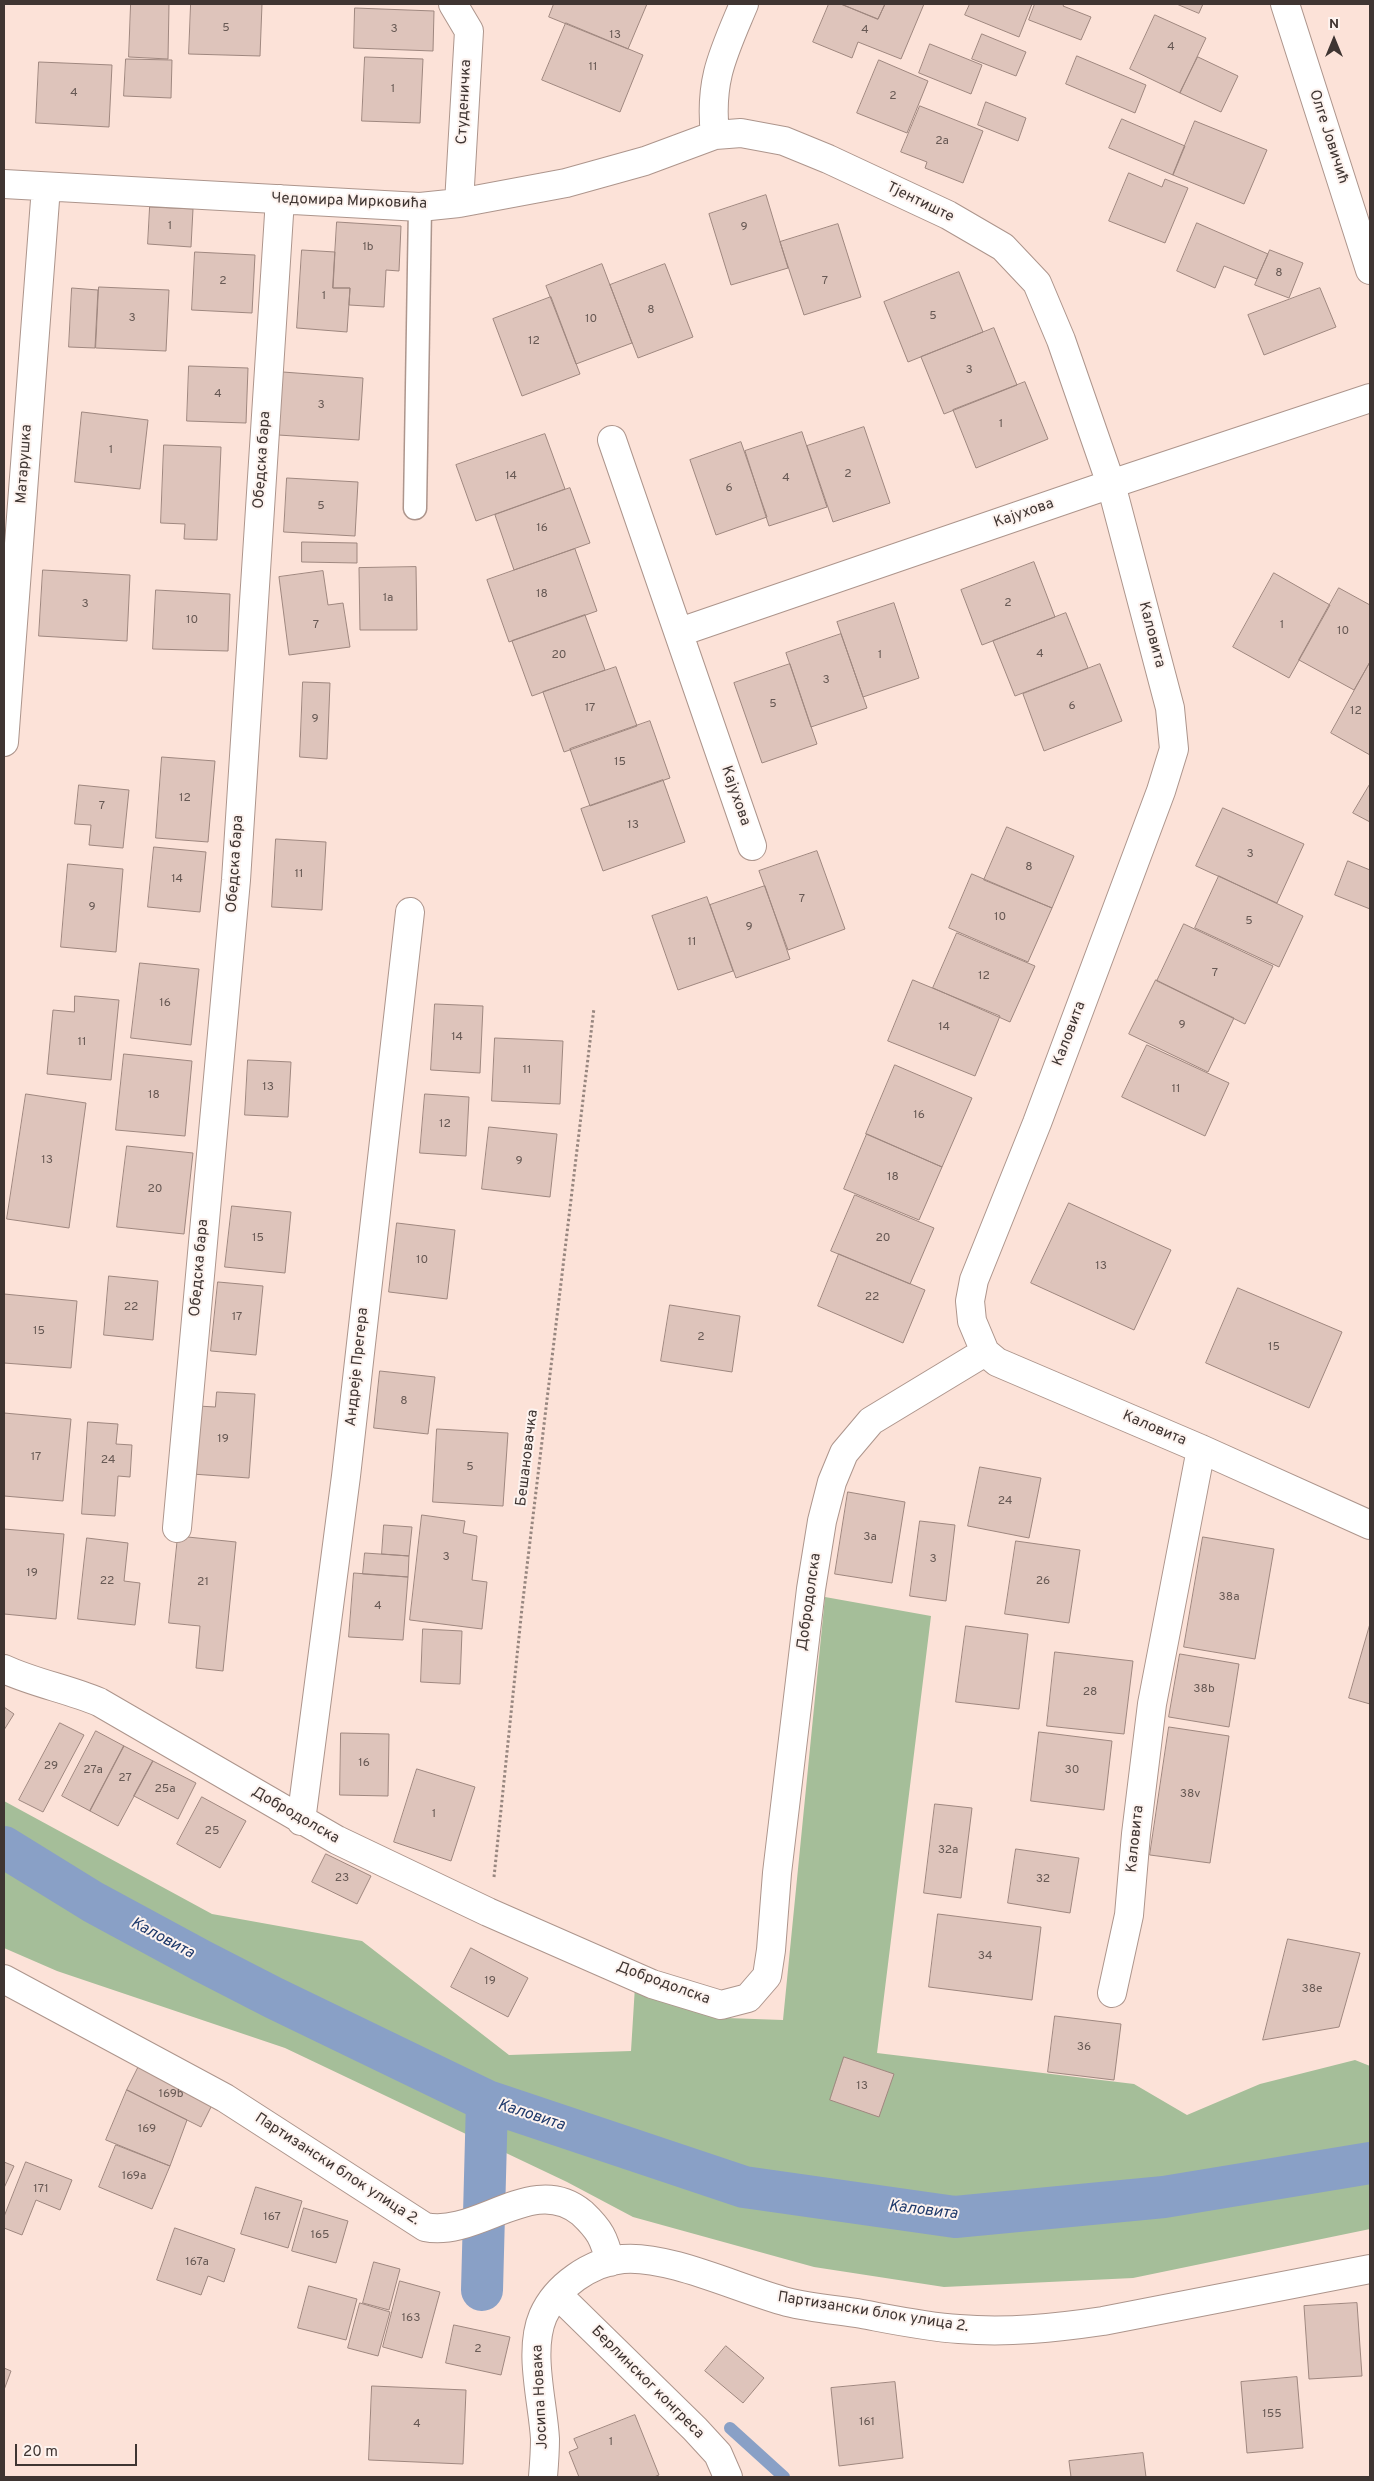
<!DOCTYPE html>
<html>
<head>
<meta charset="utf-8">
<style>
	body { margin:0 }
	#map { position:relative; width:1374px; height:2481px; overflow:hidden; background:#fce2d8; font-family:Overpass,sans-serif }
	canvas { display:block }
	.frame { position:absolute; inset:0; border:5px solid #3f3532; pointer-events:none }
	.north { position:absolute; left:1309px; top:15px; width:50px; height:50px; -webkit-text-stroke:4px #fdf3ef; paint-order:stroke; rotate:0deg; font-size:14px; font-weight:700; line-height:20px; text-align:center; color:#3f3532 }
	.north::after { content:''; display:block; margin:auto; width:18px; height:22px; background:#3f3532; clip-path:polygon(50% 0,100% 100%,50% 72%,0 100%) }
	.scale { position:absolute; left:15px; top:2444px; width:122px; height:22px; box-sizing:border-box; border:2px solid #3f3532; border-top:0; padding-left:6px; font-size:15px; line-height:18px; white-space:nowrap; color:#3f3532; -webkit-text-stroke:4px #fdf3ef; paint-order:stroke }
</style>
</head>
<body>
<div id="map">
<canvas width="1374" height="2481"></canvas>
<div class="frame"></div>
<div class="north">N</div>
<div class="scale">20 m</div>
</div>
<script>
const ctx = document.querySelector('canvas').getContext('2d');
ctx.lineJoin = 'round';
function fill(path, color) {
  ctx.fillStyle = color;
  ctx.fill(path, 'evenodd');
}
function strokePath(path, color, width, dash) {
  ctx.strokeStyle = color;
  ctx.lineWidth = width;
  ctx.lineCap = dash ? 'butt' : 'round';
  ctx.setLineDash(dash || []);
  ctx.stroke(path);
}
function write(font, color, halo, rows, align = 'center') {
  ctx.font = font + ' Overpass,sans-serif';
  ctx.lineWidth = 4;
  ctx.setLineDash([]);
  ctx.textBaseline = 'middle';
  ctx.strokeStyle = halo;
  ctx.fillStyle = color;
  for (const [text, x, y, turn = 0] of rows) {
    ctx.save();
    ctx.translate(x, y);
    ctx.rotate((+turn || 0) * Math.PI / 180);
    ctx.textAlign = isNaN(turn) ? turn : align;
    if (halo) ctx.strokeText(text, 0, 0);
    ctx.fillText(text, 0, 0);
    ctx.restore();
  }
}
const green = new Path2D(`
	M825,1597L931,1616L877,2053L1134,2084L1187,2115L1260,2084L1355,2060L1370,2066V2229L1133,2278L944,2287L814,2267L633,2217L567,2182L285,2048L57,1971L4,1948V1801L212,1914L362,1941L509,2055L631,2051L635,1986L726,2018L783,2020Z`);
const stream = new Path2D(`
	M730,2428L784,2477`);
const canal = new Path2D(`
	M4,1847L93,1902L202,1961L274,1998L487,2101L744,2187L955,2217L1164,2197L1370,2163
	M482,2290L487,2101`);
const building = new Path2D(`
	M131,4H169L168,59L129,57Z
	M191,4H262L260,56L189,54Z
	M554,4H647L628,49L549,17Z
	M829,4H841L878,19L885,4H924L901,59L858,42L852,58L813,42Z
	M841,4H885L878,19Z
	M970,4H1032L1019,37L965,15Z
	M1035,4H1064L1063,6L1091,17L1081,40L1029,20Z
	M1177,4H1203L1199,13Z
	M355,8L434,11L433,51L354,48Z
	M1155,15L1206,38L1180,93L1130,69Z
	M566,23L643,55L620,112L542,80Z
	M982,34L1026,52L1016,76L972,59Z
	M930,44L982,65L971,94L919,73Z
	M1077,56L1146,85L1135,113L1066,84Z
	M365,57L423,59L420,123L362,121Z
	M1198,57L1238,76L1221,112L1180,93Z
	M126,59L172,60L171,98L124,96Z
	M879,60L928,81L907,133L857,113Z
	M39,62L112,65L109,127L36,123Z
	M986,102L1026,118L1018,141L978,125Z
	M920,106L983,131L963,183L925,168L927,162L901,152Z
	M1122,119L1185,146L1173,175L1109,148Z
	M1195,121L1267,150L1244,204L1173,175Z
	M1129,173L1162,187L1165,179L1188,188L1165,243L1109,221Z
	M766,195L788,268L731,285L709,214Z
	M150,207L193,209L191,247L148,244Z
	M337,222L401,226L399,271L386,270L384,307L349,305L350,288H333Z
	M1197,223L1268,254L1257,279L1224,266L1215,288L1177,271Z
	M838,224L861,297L804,315L780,242Z
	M302,250L335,252L333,288H350L347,332L297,328Z
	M1270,250L1303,263L1289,298L1255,285Z
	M195,252L255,255L252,313L192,310Z
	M602,264L632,343L576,364L546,286Z
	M665,264L693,337L638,358L610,285Z
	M959,272L983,332L908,362L884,302Z
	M99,287L169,290L166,351L96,348Z
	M72,288L98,290L95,348L69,347Z
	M1320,288L1336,327L1264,355L1248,315Z
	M551,297L580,374L522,396L493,319Z
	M994,328L1017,385L944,414L921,357Z
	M189,366L248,368L246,423L187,421Z
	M283,372L363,378L359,440L278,435Z
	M1025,382L1048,439L976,468L953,410Z
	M82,412L148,420L140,489L75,482Z
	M864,427L890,503L833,522L807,446Z
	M802,432L827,507L769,526L745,451Z
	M545,434L565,489L476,521L456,465Z
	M741,442L767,517L716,535L690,460Z
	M164,445L221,447L217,540L184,539L185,524L161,523Z
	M287,478L358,482L355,536L284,532Z
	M570,488L590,543L514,570L495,515Z
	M302,542L357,543V563L302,562Z
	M575,549L597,611L509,642L487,580Z
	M1034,562L1055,617L982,645L961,590Z
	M416,567L417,630H360L359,568Z
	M43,570L130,575L127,641L39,636Z
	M323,571L328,605L343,603L350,647L289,655L279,577Z
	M1274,573L1330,605L1289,678L1233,647Z
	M1339,588L1370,605V662L1354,690L1299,660Z
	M156,590L230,594L228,651L153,649Z
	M894,603L919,678L863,697L837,622Z
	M1066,613L1088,668L1015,696L993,641Z
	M585,615L605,670L532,696L512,641Z
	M841,634L867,708L811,727L786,653Z
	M1370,662V755L1331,733Z
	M790,664L817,744L762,763L734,683Z
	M1100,664L1122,721L1044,751L1023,694Z
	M616,667L637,726L564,752L543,692Z
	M303,682L330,683L327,759L300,757Z
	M650,721L670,778L590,806L570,749Z
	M162,757L215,761L208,842L156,838Z
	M663,780L685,842L603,871L581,809Z
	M1370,784V822L1353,813Z
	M79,785L129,790L123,848L89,845L91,825L75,824Z
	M1223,808L1304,844L1277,903L1196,866Z
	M1007,827L1074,856L1052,908L984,880Z
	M276,839L326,842L322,910L272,907Z
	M154,847L206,852L200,912L148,907Z
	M817,851L845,929L788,950L759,871Z
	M1348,861L1370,870V909L1335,895Z
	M68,864L123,869L116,952L61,947Z
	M972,874L1052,908L1028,962L949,928Z
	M1219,876L1303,916L1279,967L1195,928Z
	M765,886L790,959L736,978L710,905Z
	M707,897L733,971L678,990L652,916Z
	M1184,924L1273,966L1245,1024L1157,981Z
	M957,933L1035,966L1010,1022L933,988Z
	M140,963L199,969L191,1045L131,1038Z
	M913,980L1000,1016L975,1076L888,1041Z
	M1156,980L1234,1018L1208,1072L1129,1034Z
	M75,996L119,1000L111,1080L47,1074L53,1010L74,1012Z
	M435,1004L483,1006L480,1073L431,1070Z
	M495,1038L563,1041L560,1104L492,1101Z
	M1147,1045L1229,1083L1205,1136L1122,1097Z
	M124,1054L192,1061L185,1136L116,1130Z
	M248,1060L291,1062L288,1117L245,1115Z
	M895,1065L972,1098L942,1167L866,1134Z
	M26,1094L86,1103L69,1228L7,1219Z
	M425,1094L469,1097L466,1156L420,1153Z
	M489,1127L557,1134L550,1197L482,1189Z
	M867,1134L942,1167L919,1220L844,1189Z
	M127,1146L193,1153L184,1234L117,1227Z
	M855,1195L934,1228L910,1284L831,1251Z
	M1069,1203L1171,1250L1134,1330L1031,1283Z
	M232,1206L291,1212L285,1273L225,1267Z
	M397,1223L455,1230L447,1299L389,1292Z
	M839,1254L925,1290L903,1343L818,1306Z
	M109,1276L158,1281L153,1340L104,1335Z
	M218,1282L263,1286L256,1355L211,1351Z
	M1238,1288L1342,1332L1309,1408L1206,1363Z
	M4,1294L77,1301L71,1368L4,1363Z
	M670,1305L740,1316L732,1372L661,1361Z
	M380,1371L435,1377L428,1434L374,1428Z
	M217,1392L255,1394L249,1478L192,1474L198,1406L215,1407Z
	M4,1413L71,1419L63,1501L4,1496Z
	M88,1422L118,1424L116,1444L132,1445L130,1477L118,1476L115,1516L82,1514Z
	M437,1429L508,1433L503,1506L433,1502Z
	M980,1467L1041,1478L1029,1538L968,1526Z
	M848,1492L905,1502L892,1583L835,1574Z
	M422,1515L465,1521L463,1533L477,1536L472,1580L487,1582L482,1629L410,1620Z
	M920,1521L955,1525L946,1601L910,1596Z
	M384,1525L412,1527L409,1556L382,1554Z
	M4,1529L64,1534L56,1619L4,1614Z
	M178,1536L236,1542L223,1671L196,1668L200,1626L169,1623Z
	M1203,1537L1274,1549L1255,1659L1184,1647Z
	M87,1538L128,1543L124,1581L140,1583L135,1625L78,1619Z
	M1016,1541L1080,1550L1069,1623L1005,1614Z
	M365,1553L409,1556L408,1577L363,1574Z
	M354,1573L408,1577L403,1640L349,1637Z
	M1370,1624V1704L1349,1698Z
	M966,1626L1028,1634L1019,1709L956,1702Z
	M423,1629L462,1631L460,1684L421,1682Z
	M1055,1652L1133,1661L1124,1734L1047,1726Z
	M1180,1654L1239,1664L1229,1727L1169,1717Z
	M4,1707L14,1714L4,1730Z
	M60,1723L84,1735L43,1812L19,1800Z
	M1169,1727L1229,1736L1210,1863L1150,1855Z
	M96,1731L124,1746L90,1811L62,1796Z
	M1039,1732L1112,1741L1104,1810L1031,1801Z
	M341,1733L389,1734L388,1796L340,1795Z
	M124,1746L153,1761L118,1826L90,1811Z
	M153,1761L196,1783L178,1819L134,1796Z
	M417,1769L475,1787L451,1861L394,1842Z
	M202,1797L246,1821L220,1868L177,1844Z
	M935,1804L972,1808L961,1898L924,1893Z
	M1016,1849L1079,1858L1070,1913L1008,1903Z
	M326,1854L371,1876L357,1904L312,1882Z
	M938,1914L1041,1927L1032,2000L929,1987Z
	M1288,1939L1360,1953L1339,2027L1263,2040Z
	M471,1948L528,1978L508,2017L451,1987Z
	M1055,2016L1121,2024L1114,2080L1048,2072Z
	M844,2057L894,2074L879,2117L830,2100Z
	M141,2062L215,2099L201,2127L127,2090Z
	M127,2090L187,2120L170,2166L106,2140Z
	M116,2145L170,2166L152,2209L99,2187Z
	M4,2162L14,2166L4,2188Z
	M26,2162L72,2180L60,2210L36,2200L22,2235L4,2228V2217Z
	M256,2187L302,2201L288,2248L241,2234Z
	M304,2208L348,2221L336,2263L292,2251Z
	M175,2228L235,2249L224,2282L208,2276L201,2295L157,2280Z
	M374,2262L400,2269L389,2310L363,2303Z
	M400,2281L440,2292L422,2358L383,2347Z
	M309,2286L357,2299L346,2340L298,2328Z
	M360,2303L390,2312L378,2356L348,2348Z
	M1357,2303L1362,2376L1309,2379L1304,2306Z
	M454,2325L510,2337L501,2375L446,2363Z
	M726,2346L764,2378L743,2403L705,2371Z
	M4,2368L11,2371L4,2390Z
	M1297,2377L1303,2448L1247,2453L1241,2382Z
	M895,2382L903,2458L839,2466L831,2388Z
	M372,2386L466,2390L463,2464L369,2460Z
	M635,2415L659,2475L654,2477H579L569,2452L578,2448L574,2439Z
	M1143,2453L1146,2477H1071L1069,2461Z`);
const path = new Path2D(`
	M494,1877L522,1608L594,1008`);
const lane = new Path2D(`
	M415,508L420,207`);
const street = new Path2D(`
	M453,4L469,31L459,203
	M715,135C709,80 723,54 744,4
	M4,184L420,207L459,203L566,183L645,161L715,135L741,133L784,141L828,159L948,215L1003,247L1037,283L1061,340L1111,484L1170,708L1174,749L1161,791L1037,1123L974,1280L970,1301L972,1321L985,1352L997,1362L1201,1449L1370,1525
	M612,440L752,846
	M680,632L1111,484L1370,398
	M4,742L46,187
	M177,1528L236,880L280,199
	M4,1669C34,1683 68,1689 99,1702L337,1840L488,1912L652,1984L721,2005L748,1998L767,1976L771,1950L777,1873L811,1589L822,1521L832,1482L844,1453L871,1421L985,1352
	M301,1821L346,1476L410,912
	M4,1979L225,2098L425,2227C478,2238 533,2172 582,2213C600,2230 604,2238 610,2262
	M1112,1993L1129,1915L1136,1834L1152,1704L1201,1449
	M558,2295L695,2429L718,2454L728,2477
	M543,2477C544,2465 545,2452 545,2439C543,2402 528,2351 543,2316C556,2286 591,2262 623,2259C669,2255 741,2290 787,2302C812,2308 837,2310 862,2314C894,2320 927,2327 959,2329C1008,2333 1055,2328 1103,2321L1370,2269`);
const secondary = new Path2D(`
	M1285,4L1370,270`);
const numberNames = [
	["5",226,29],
	["3",394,30],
	["4",865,31],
	["13",615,36],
	["4",1171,48],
	["11",593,68],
	["1",393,90],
	["4",74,94],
	["2",893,97],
	["2a",942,142],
	["1",170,227],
	["9",744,228],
	["1b",368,248],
	["8",1279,274],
	["2",223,282],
	["7",825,282],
	["1",324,297],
	["8",651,311],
	["5",933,317],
	["3",132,319],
	["10",591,320],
	["12",534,342],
	["3",969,371],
	["4",218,395],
	["3",321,406],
	["1",1001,425],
	["1",111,451],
	["2",848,475],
	["14",511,477],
	["4",786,479],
	["6",729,489],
	["5",321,507],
	["16",542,529],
	["18",542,595],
	["1a",388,599],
	["2",1008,604],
	["3",85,605],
	["10",192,621],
	["7",316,626],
	["1",1282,626],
	["10",1343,632],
	["4",1040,655],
	["20",559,656],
	["1",880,656],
	["3",826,681],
	["5",773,705],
	["6",1072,707],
	["17",590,709],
	["12",1356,712],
	["9",315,720],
	["15",620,763],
	["12",185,799],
	["7",102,807],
	["13",633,826],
	["3",1250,855],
	["8",1029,868],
	["11",299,875],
	["14",177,880],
	["7",802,900],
	["9",92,908],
	["10",1000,918],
	["5",1249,922],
	["9",749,928],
	["11",692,943],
	["7",1215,974],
	["12",984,977],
	["16",165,1004],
	["9",1182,1026],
	["14",944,1028],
	["14",457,1038],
	["11",82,1043],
	["11",527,1071],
	["13",268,1088],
	["11",1176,1090],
	["18",154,1096],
	["16",919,1116],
	["12",445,1125],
	["13",47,1161],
	["9",519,1162],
	["18",893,1178],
	["20",155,1190],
	["15",258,1239],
	["20",883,1239],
	["10",422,1261],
	["13",1101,1267],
	["22",872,1298],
	["22",131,1308],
	["17",237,1318],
	["15",39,1332],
	["2",701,1338],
	["15",1274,1348],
	["8",404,1402],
	["19",223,1440],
	["17",36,1458],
	["24",108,1461],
	["5",470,1468],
	["24",1005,1502],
	["3a",870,1538],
	["3",446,1558],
	["3",933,1560],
	["19",32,1574],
	["22",107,1582],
	["26",1043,1582],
	["21",203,1583],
	["38a",1229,1598],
	["4",378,1607],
	["38b",1204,1690],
	["28",1090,1693],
	["16",364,1764],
	["29",51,1767],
	["27a",93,1771],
	["30",1072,1771],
	["27",125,1779],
	["25a",165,1790],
	["38v",1190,1795],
	["1",434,1815],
	["25",212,1832],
	["32a",948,1851],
	["23",342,1879],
	["32",1043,1880],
	["34",985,1957],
	["19",490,1982],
	["38e",1312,1990],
	["36",1084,2048],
	["13",862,2087],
	["169b",171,2095],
	["169",147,2130],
	["169a",134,2177],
	["171",41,2190],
	["167",272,2218],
	["165",320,2236],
	["167a",197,2263],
	["163",411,2319],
	["2",478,2350],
	["155",1272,2415],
	["161",867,2423],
	["4",417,2425],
	["1",611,2443]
];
const streetNames = [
	["Студеничка",465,102,-87],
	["Олге Јовичић",1328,137,72],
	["Чедомира Мирковића",349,202,2],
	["Тјентиште",920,203,26],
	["Обедска бара",263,460,-86],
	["Матарушка",25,464,-86],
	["Кајухова",1024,514,-19],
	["Каловита",1151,635,75],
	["Кајухова",735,796,71],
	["Обедска бара",236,864,-86],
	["Каловита",1070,1034,-69],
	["Обедска бара",200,1268,-85],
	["Андреје Прегера",358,1367,-84],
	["Каловита",1154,1429,23],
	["Бешановачка",528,1458,-83],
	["Добродолска",810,1602,-82],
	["Добродолска",295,1816,30],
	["Каловита",1136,1839,-84],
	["Добродолска",663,1984,20],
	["Партизански блок улица 2.",337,2170,33],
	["Партизански блок улица 2.",873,2313,9],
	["Берлинског конгреса",647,2383,45],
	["Јосипа Новака",541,2397,-93]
];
const waterNames = [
	["Каловита",162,1939,28],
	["Каловита",531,2116,18],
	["Каловита",923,2211,7]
];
fill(green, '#a5be99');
strokePath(stream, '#89a0c6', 12);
strokePath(canal, '#89a0c6', 42);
fill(building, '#dec4bb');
strokePath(building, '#9f877f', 1);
strokePath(lane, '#ad958c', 25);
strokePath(street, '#ad958c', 30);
strokePath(secondary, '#ad958c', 30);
strokePath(path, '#97867f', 3, [2.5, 2.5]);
strokePath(lane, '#fff', 22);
strokePath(street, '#fff', 28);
strokePath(secondary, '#fff', 28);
write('12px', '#675954', null, numberNames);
write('15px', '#3f3532', '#fdf3ef', streetNames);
write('italic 16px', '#1e396b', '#fdf3ef', waterNames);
</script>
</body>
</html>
